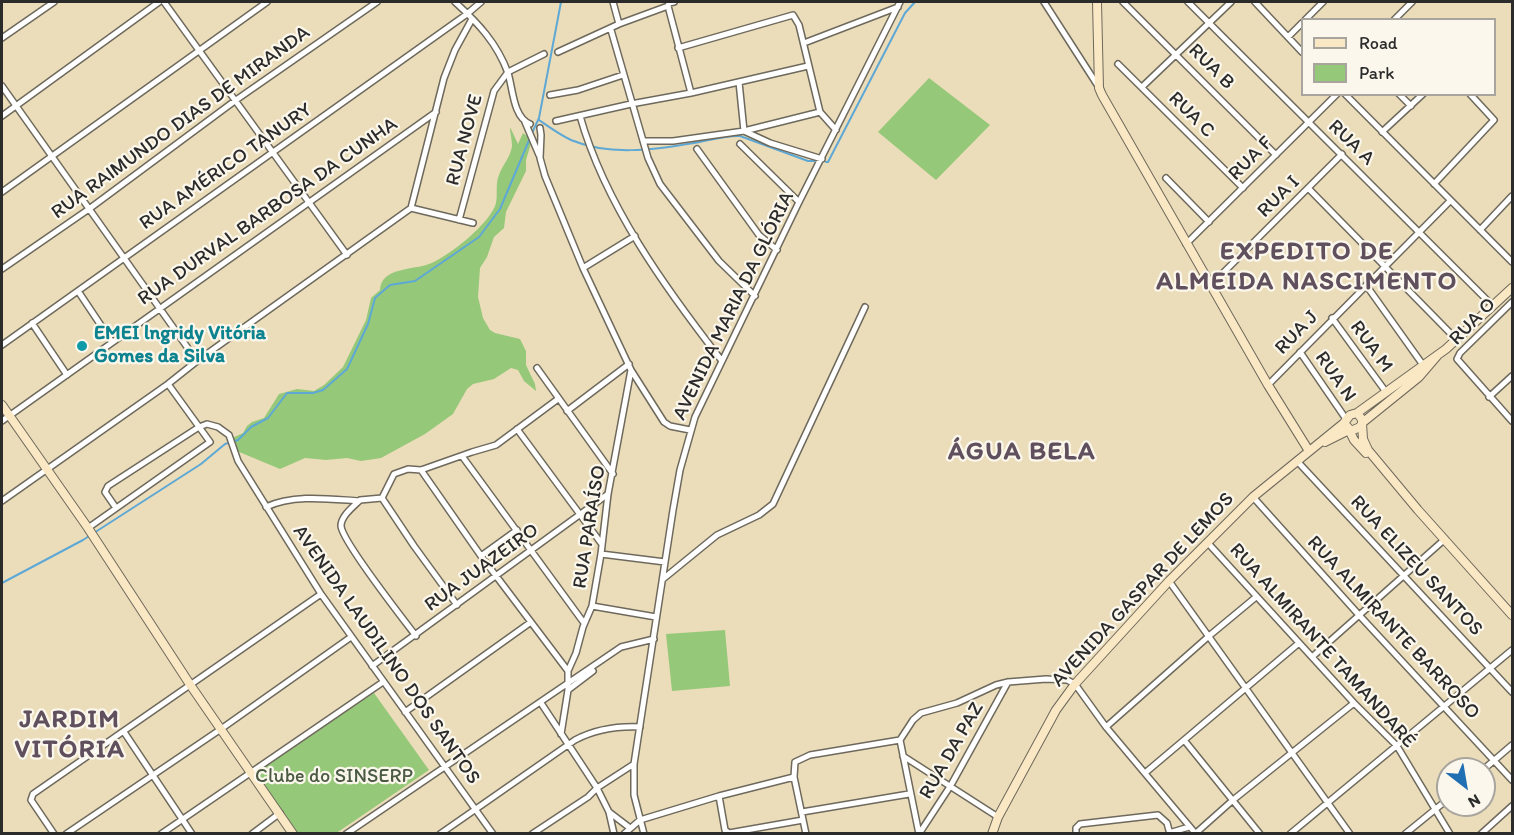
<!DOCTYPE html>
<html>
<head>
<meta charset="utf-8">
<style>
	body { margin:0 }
	#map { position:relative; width:1514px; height:835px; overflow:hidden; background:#ebddba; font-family:Itim,sans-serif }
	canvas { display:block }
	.frame { position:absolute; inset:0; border:3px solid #2b2b2b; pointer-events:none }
	.legend { position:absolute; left:1301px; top:18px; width:195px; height:78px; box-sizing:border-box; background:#fbf7ec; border:2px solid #a8a59f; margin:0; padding:8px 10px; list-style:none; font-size:18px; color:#2b2b2b }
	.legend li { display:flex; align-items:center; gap:12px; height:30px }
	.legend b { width:30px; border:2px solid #a8a59f }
	.north { position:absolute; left:1436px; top:757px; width:60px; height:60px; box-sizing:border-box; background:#fbf7ec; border:2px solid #a8a59f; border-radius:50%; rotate:149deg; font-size:16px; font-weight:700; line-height:24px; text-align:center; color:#2b2b2b }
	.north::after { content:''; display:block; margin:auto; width:21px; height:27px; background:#1f6fb2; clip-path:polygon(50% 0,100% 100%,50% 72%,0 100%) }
</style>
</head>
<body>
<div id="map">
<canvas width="1514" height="835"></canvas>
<div class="frame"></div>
<ul class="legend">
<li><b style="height:8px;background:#fae7c3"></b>Road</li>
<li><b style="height:16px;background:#96c879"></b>Park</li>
</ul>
<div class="north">N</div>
</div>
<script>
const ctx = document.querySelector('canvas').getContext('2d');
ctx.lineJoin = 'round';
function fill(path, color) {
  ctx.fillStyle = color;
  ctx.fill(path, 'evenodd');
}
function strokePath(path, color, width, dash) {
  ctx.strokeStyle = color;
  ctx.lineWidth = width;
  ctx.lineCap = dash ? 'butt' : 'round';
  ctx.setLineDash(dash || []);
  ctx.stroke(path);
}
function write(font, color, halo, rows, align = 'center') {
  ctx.font = font + ' Itim,sans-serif';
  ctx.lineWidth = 4.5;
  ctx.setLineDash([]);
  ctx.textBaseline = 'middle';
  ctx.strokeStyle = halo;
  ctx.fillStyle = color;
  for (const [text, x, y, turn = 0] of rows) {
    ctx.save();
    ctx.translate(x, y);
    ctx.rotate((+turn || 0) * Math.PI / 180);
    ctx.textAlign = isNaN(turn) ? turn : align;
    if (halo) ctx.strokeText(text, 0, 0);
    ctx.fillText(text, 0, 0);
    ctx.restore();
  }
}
const green = new Path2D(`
	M929,78L990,125L936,180L878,132Z
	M510,127L518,144L523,133L532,140L526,160V171L506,212L504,228L494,237L487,257L480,268L478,297L483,318L490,330L495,333L520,339L526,351V365L535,384L536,391L524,381L518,370L511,368L494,379L473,384L467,389L453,414L425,434L381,458L361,461L347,458L326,460L305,458L280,469L232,449L230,439L243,433L247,426L252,422L264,418L279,394L297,389L314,391L324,385L343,367L366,320L371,298L380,290C381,267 414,270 429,264C448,257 491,223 496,203C498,194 495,184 499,175C502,166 511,156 512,146C512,140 510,133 510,127Z
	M725,630L730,686L672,691L666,634Z
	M374,693L429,770L335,834L297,833L255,771Z`);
const stream = new Path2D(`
	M539,120C549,127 560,135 571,140C609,156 653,150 694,143C709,141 724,135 740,136L808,161H815
	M532,133L539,118L561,2
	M826,162H828L905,13L915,2
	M2,583L83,540L201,464L225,444L238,440L251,427L268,418L287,393H313L323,390L347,369L368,324L375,298L390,285L415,281L479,237L500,209L530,138`);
const street = new Path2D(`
	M164,2L347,255
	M455,2C478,23 497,43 508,73C513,89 513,117 530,124
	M613,2L619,24
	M1044,2L1098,86
	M1123,2L1276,155
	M1188,2L1493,306
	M1255,2L1302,52
	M668,6L691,93
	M1305,20L1323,2
	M1394,20L1412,2
	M611,30L648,158L660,184L719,261L755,296
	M1288,37L1302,23
	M2,38L54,2
	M804,43L898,7
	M678,48L793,15L799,25L820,112L836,130
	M558,52L619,24L668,6L669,3L674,2
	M1118,64L1243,188
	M739,82L744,131L770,143L822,159
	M2,86L197,361
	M1142,87L1231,2
	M1345,94L1512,262
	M1399,94L1411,106
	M550,95L578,90L623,75
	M2,116L159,2
	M580,116C605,205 666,289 722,361
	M556,121L631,104L691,93L808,66
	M525,122L539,155
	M540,128L541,135L540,158L545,176L583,268L631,370L664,422L670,426L690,430
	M1382,132L1423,94
	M643,141H673L744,131L820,112
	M740,144L799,202
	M697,149L759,235L777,250
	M1166,178L1209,222
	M1434,184L1494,120L1470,94
	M1309,189L1457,340
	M2,192L267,2
	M411,208L473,223
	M459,220L494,91L508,72L544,54
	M1480,230L1512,196
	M1186,244L1337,94
	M583,268L635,236
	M2,269L89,209L236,100L377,2
	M1366,285L1423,365
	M1210,286L1342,154
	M78,291L112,342
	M1512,302L1460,353L1457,359L1512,421
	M1332,318L1386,392
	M32,323L67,375
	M2,345L467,14L481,2
	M1300,352L1346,419
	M537,368L613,474
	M1268,385L1450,201
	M1489,397L1512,376
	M567,411L629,364
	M2,421L436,112
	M517,429L601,543
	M462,456L584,623
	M1297,461L1512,692
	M421,470L481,556L568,671
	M1253,497L1359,615L1512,780
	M382,498L414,546L457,605
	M2,501L168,384L197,361L411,208L444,78L455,50L472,19
	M266,507C294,494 329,499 359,501
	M116,508L105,492L108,486L199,427L207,424L218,427L229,435L238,461L321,594L493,834
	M88,528L210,442L168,384
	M1207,542L1354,703L1397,746L1450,834
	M601,554L665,562
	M481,556L517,530
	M663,579L717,535L759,515L773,504L865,307
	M1169,581L1350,834
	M592,606L656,617
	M416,636C403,619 342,541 341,526C341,516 353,507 360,500L382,498L394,474L408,469L421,470L472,452L496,445L558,399
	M1312,657L1445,539
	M372,666L608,494
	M568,690L593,671
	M541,703L597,788L609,812L614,834
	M405,712L531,622
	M1106,727L1209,636L1256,597
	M124,732L192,834
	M561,734L568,690V671L576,653L583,627L592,606L601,554L608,494L631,370
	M900,740L913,720L921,713L957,703L996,685L1008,682L1046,679L1067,680L1075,684L1106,727L1196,834
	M900,740L919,834
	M1184,740L1260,834
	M903,756L998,817
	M1484,769L1512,745
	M1145,773L1299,643
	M719,796L725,830L729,833L803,820
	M609,812L630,828
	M802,812L909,794
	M1169,833L1189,827
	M1196,833L1233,800L1354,703
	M54,834L31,800L33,794L321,594
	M66,834L221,729L351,637
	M161,834L383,682
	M252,834L280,813
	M346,834L621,647L654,639
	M440,834L575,740C596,729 617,726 640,727
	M532,834L588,797L597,788L634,764
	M624,834L640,820L719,796L794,777
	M644,834L634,795V764L673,510L680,470L695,417L799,202L900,2
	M806,834L794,777L795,762L810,755L900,740
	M919,834L951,785L1008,682
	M1076,834V828L1080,824L1158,815L1167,823L1170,834
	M1290,834L1512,650
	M1405,834L1448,799
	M1481,834L1512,806`);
const secondary = new Path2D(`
	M1097,2L1099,88L1102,95L1268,385L1309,451
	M1437,356L1419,377L1362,423L1363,439L1368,450L1418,510L1512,615
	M2,405L88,528L191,686L293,834
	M1357,413C1362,419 1364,421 1360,427L1351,431L1344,423L1350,415L1357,413L1446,349L1512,288
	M1325,442L1349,430L1354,440L1366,453
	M992,834L998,817L1056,710L1075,684L1169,581L1253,497L1344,423`);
const markers = [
	[82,346,6,"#0f9aa8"]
];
const streetNames = [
	["RUA B",1211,67,45],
	["RUA C",1191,115,45],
	["RUA RAIMUNDO DIAS DE MIRANDA",181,123,-36],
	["RUA NOVE",465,140,-75],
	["RUA A",1351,143,44],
	["RUA F",1251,159,-45],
	["RUA AMÉRICO TANURY",226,167,-35],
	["RUA I",1279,197,-45],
	["RUA DURVAL BARBOSA DA CUNHA",268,212,-35],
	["AVENIDA MARIA DA GLÓRIA",734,306,-64],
	["RUA O",1473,322,-46],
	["RUA J",1297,333,-46],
	["RUA M",1371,347,54],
	["RUA N",1335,377,55],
	["RUA PARAÍSO",590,527,-81],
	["RUA ELIZEU SANTOS",1416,566,47],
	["RUA JUAZEIRO",482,568,-36],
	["AVENIDA GASPAR DE LEMOS",1143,590,-47],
	["RUA ALMIRANTE BARROSO",1393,628,47],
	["RUA ALMIRANTE TAMANDARÉ",1322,646,48],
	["AVENIDA LAUDILINO DOS SANTOS",386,655,55],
	["RUA DA PAZ",952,751,-60]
];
const cultureNames = [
	["EMEI lngridy Vitória",94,334],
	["Gomes da Silva",94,357]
];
const parkNames = [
	["Clube do SINSERP",334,777]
];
const districtNames = [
	["EXPEDITO DE",1307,252],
	["ALMEIDA NASCIMENTO",1307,282],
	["ÁGUA BELA",1022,452],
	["JARDIM",70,720],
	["VITÓRIA",70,750]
];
fill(green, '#96c879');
strokePath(stream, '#5ea8d6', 2);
strokePath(street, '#6e695d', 8);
strokePath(secondary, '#6e695d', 10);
strokePath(street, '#fff', 5);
strokePath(secondary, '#fae7c3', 8);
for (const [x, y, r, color] of markers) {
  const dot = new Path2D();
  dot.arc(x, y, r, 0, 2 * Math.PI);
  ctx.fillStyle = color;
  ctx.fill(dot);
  strokePath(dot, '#fbf7ec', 2);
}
write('20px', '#2b2b2b', '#fbf7ec', streetNames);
write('bold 20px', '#0d838f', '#fbf7ec', cultureNames, 'left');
write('20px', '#4b5a42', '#fbf7ec', parkNames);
ctx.letterSpacing = '1.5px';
write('bold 26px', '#60505d', '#fbf7ec', districtNames);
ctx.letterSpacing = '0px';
</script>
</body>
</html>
